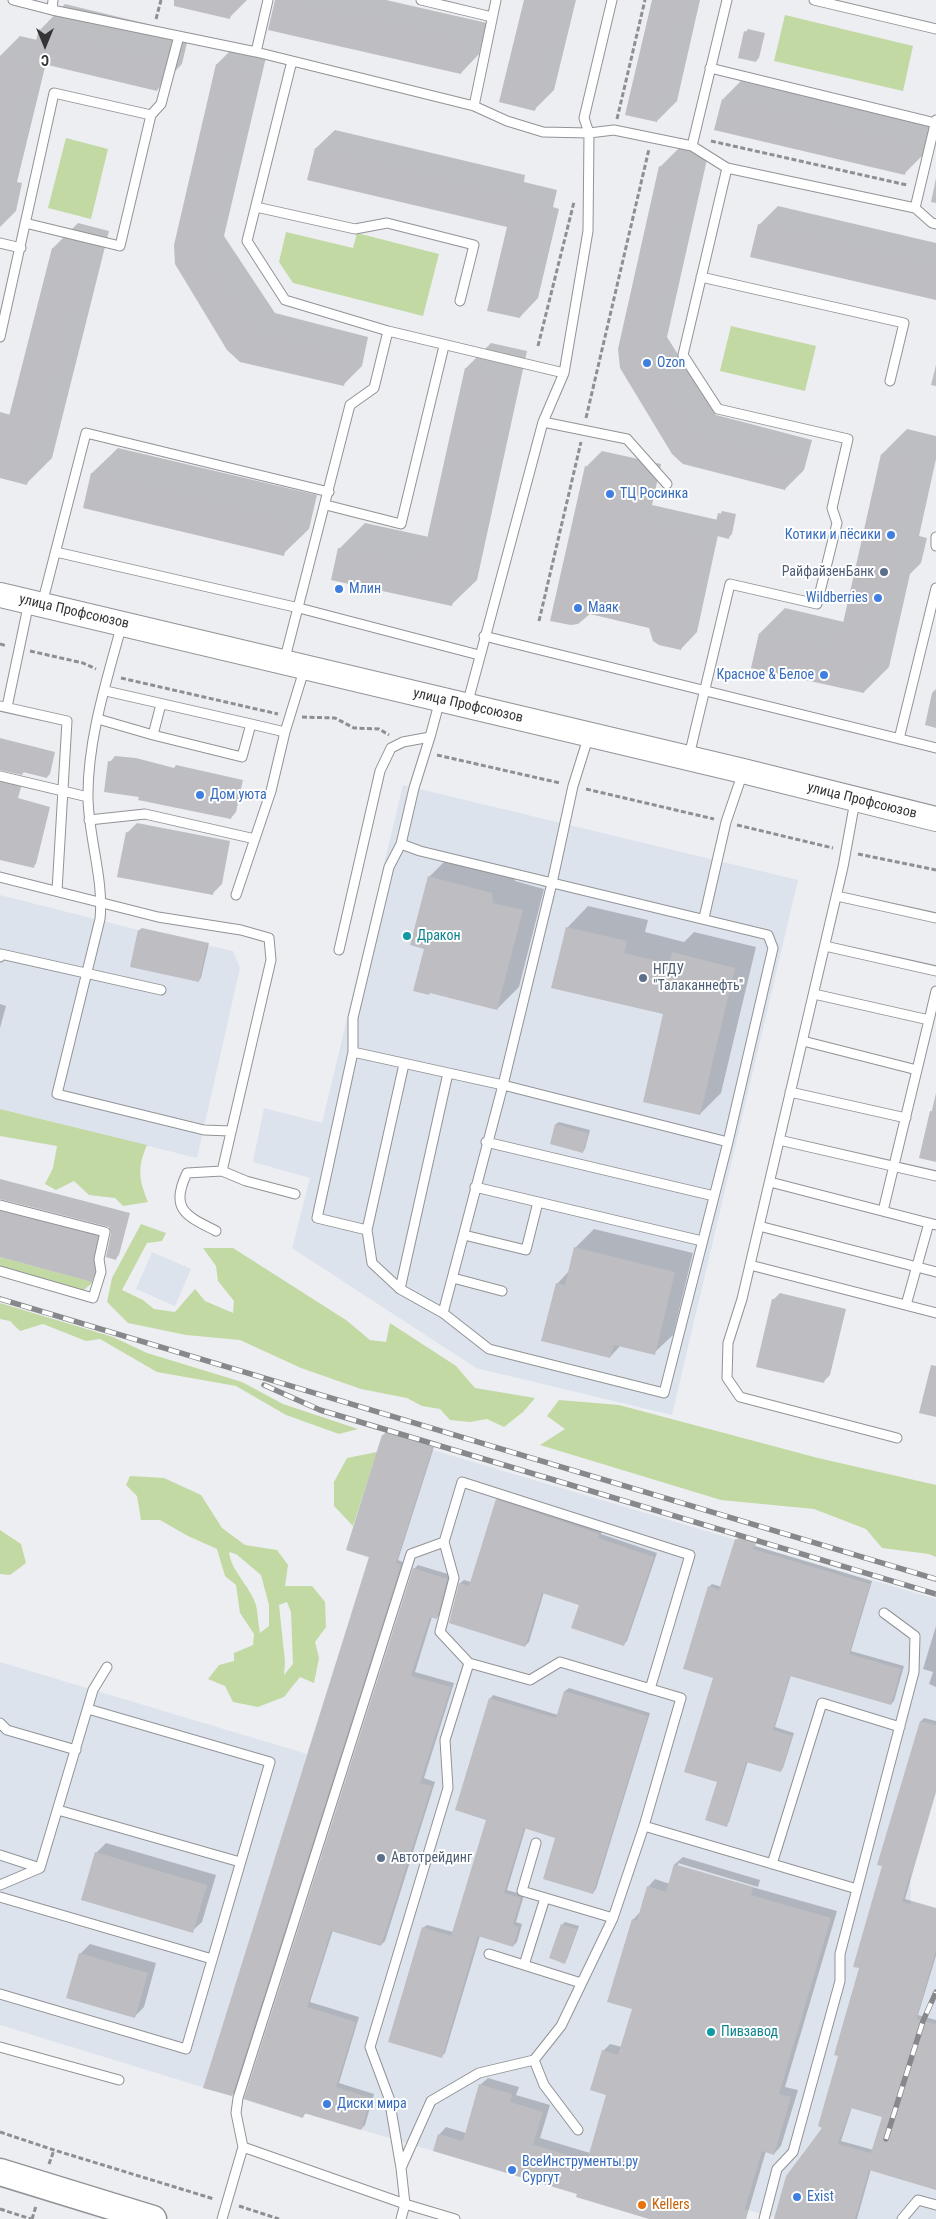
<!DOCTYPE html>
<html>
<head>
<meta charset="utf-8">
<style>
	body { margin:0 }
	#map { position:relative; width:936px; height:2219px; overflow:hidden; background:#eceef2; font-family:"Roboto Condensed",sans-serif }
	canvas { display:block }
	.north { position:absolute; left:20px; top:20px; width:50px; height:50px; -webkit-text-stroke:4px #fff; paint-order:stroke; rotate:180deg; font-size:14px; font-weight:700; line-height:20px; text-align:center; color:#343436 }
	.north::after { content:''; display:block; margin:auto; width:18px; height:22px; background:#343436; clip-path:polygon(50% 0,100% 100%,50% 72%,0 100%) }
</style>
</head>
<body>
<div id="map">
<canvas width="936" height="2219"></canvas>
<div class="north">С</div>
</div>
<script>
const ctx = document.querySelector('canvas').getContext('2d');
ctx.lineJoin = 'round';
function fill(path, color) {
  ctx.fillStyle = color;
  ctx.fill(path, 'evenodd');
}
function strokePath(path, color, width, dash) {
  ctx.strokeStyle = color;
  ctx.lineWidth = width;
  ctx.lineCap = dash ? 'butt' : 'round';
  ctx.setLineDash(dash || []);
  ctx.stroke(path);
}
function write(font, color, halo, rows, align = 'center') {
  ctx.font = font + ' "Roboto Condensed",sans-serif';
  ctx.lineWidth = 4;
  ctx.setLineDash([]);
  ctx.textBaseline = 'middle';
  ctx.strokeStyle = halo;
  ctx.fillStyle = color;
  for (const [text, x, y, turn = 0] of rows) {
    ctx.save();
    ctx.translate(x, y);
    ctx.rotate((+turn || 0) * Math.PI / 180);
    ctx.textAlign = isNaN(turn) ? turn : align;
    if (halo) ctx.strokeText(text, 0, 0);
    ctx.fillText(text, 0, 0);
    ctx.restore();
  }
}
const built = new Path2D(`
	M403,785L798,880L672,1415L476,1368L292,1248L310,1178L253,1162L264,1108L322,1123Z
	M0,895L138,930L233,951L240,968L197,1158L0,1109Z
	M152,1252L191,1269L175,1306L136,1289Z
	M382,1435L936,1599V1787L910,1875L911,1905L936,1912V2219H807L831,2141L815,2137L786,2176L775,2218L586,2163L587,2161L468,2125L457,2158L305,2113L303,2118L274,2109L0,2025V1662L307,1754L369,1558L346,1550Z`);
const green = new Path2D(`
	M785,15L913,46L903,91L774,61Z
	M66,138L108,149L91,219L48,208Z
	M286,232L353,248L357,233L439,254L423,316L293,283L279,262Z
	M731,326L816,346L805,391L720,371Z
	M0,1109L147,1145C137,1168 139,1180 148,1202L123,1206L115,1198L89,1195L74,1181L56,1190L45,1184L53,1168L57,1146L0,1136Z
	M141,1224L166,1233L162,1241L147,1243L122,1290L143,1300L154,1309L175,1312L195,1289L205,1301L233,1313L234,1301L218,1281L216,1266L203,1248H233L346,1320L370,1340L386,1342L390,1323L456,1366L475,1388L535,1398L523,1412L504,1427L487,1419L470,1422L450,1420L440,1409L422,1406L407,1398L361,1389L301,1368L240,1340L186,1335L128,1323L107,1302L112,1278Z
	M0,1257L93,1282L84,1290L0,1269Z
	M0,1303L113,1337L147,1353L242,1382L283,1404L358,1429L339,1434L286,1415L236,1386L157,1372L100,1339L86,1341L43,1324L20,1331L10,1321L0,1319Z
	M559,1400L619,1405L818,1458L936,1485V1557L929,1554L882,1548L866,1529L814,1509L721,1500L540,1445L565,1429L547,1416Z
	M377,1452L353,1526L334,1506V1482L347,1458Z
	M130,1476L164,1478L201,1495L222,1528L245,1545L277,1550L288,1565L285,1586H312L325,1602L326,1627L315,1642L319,1658L314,1683L300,1677L284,1697L258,1707L233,1702L225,1686L208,1679L219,1665L234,1661V1653L253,1645L254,1634L240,1613L236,1585L225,1576L217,1549L188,1536L160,1520H141L137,1496L126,1485ZM229,1552L236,1554L261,1575L269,1605V1626L260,1633C258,1624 258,1614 256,1605C250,1586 231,1571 229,1552ZM287,1602L291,1612L293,1664L284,1675L285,1662L279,1605Z
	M0,1530L21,1544L26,1563L10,1575L0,1574Z`);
const shadow = new Path2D(`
	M203,0H247L229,18Z
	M277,0H386L487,23L479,54L461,73Z
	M525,0H576L554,90L535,109Z
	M653,0H700L677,101L657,121Z
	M65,4L189,34L182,64L157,90L46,63L17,182L22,183L16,211L0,227V56L20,36L37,40L40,30Z
	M748,29L765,33L759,58L756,61L746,32Z
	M235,46L267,53L224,236L275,313L368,337L362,366L343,385L228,350L176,263L217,64Z
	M741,81L930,125L923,155L904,174L723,99Z
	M335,130L525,175L524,182L557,190L553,207L559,209L538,298L520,317L508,226L309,179L316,148Z
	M679,148L708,155L667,337L716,415L812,440L804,470L785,489L684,463L621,368L660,167Z
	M936,178V203L931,202Z
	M778,206L936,243V299L759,225Z
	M78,223L109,231L52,458L26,484L0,477V412L11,415L53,248Z
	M491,343L527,351L477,580L451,605L339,549L365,523L429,537L466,368Z
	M936,365V386L931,385Z
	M907,429L936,436V459L919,536L927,538L921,563L910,574L889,667L864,692L760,633L785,608L844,622L882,454Z
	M118,448L317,495L309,529L283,554L84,507L92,473Z
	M602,451L661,464L652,505L718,520L722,511L736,514L732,534L729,537L718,535L697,632L681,649L586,467Z
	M936,689V728L925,725L932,693Z
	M0,738L55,752L50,774L47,777L25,771L22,774L0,766Z
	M115,756L136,758L174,768L176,765L243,780L236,812L231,818L110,762Z
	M0,780L22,784L18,798L50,807L36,864L33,866L0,858Z
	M137,823L230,841L222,884L212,894L127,833Z
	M451,855L513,871L515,881L544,889L519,987L497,1009L426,948L429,877Z
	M588,906L648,920L645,932L684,942L694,932L756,947L721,1093L700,1114L665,1014L567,928Z
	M142,928L209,943L201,978L198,981L139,930Z
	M0,1004L6,1006L0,1028Z
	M936,1093V1161L921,1157Z
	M559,1122L590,1130L585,1149L583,1151L551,1143L556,1124Z
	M0,1179L130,1213L119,1255L116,1258L112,1233L108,1225L0,1198Z
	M0,1207L100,1234L95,1254L97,1268L94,1277L91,1280L0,1255Z
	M594,1229L693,1253L673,1335L654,1353L621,1345L610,1357L557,1284L570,1270L576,1247Z
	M780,1293L846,1309L830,1375L823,1382L773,1300Z
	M386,1432L434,1447L398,1560L403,1562L235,2092L232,2095L371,1556L347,1549L383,1435Z
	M501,1496L602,1530L601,1534L657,1553L627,1641L623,1645L580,1605L544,1592L529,1642L525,1646L460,1583L464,1580L471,1582L497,1500Z
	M739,1537L757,1542L755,1546L872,1581L851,1651L904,1666L894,1701L891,1704L791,1675L775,1727L794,1733L783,1768L780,1771L748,1761L729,1822L726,1825L718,1781L709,1587L712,1584L722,1587L736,1540Z
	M418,1565L451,1575L441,1614L436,1618L432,1617L415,1672L454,1683L424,1778L435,1782L385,1941L381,1945L333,1930L310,2002L359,2017L339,2083L374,2094L365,2125L361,2129L307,2112L303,2116L246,2099L414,1569Z
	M936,1626V1687L929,1684L933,1672L923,1669Z
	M569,1688L650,1713L596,1889L593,1893L557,1837L526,1827L507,1890L524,1895L516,1922L522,1924L517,1942L513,1946L480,1936L445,2053L441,2057L423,1928L427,1925L453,1932L487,1819L490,1699L493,1695L558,1715L565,1691Z
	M924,1718L936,1721V1792L905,1899L936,1908V1956L918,2015L936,2020V2188L871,2169L857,2219H781L824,2127L884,1865L921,1721ZM852,2107L883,2116L874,2150L841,2141Z
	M106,1843L216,1875L202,1922L192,1931L96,1853Z
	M683,1857L760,1880L758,1887L678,1863V1866L837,1911L785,2087L798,2090L781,2146L774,2154L766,2151L746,2219H654L579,2193L439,2135L446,2127L466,2133L480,2085L488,2078L519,2087L516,2095L550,2105L540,2138L590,2153L608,2094L603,2051L610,2044L622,2047L633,2008V1920L640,1912L648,1887L655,1879L670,1884L675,1864Z
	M565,1922L579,1926L567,1959L564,1962L562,1925Z
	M90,1944L156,1963L144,2007L135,2016L80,1954Z`);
const building = new Path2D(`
	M174,0H234L230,19L174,6Z
	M275,0H289L469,42L461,74L268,30Z
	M524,0H562L535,111L499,102Z
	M652,0H685L657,122L625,115Z
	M39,29L165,60L157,91L31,61Z
	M744,31L763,36L756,62L738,58Z
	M0,57L30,64L6,165H0Z
	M216,64L249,71L206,255L256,331L350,356L344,386L240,362L227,350L175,264L174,245Z
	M722,99L912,144L905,175L714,130Z
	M315,148L508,193L506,200L539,208L535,226L542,227L520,318L487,311L507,227L307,180Z
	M659,166L690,174L649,356L697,433L794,458L785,490L683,464L672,454L620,368L618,349Z
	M758,224L936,266V300L750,257Z
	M52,248L84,256L27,485L0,478V443L2,444Z
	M465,368L502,376L452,606L331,580L338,548L421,566Z
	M881,454L917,462L894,560L903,562L897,589L888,587L864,693L751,668L759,633L837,650Z
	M585,466L645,480L636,521L706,536L681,650L659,645L653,641L649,628L590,614L578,624L571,625L550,621Z
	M91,473L292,520L284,556L83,508Z
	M718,513L734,517L729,539L713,535Z
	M0,741L53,755L47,778L23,772L22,775L0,770Z
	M108,761L130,764L169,773V770L239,785L231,819L138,800L139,797L104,792Z
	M0,782L19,787L16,801L48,809L34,868L0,860Z
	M126,832L221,850L213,895L117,877Z
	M428,876L492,893L493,903L523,910L497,1010L430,993L429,995L413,991L424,949L410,945Z
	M566,927L627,941L624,953L669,964L672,952L735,968L700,1115L643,1102L663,1014L551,988Z
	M138,930L207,945L199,982L130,967Z
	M930,1111L936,1112V1162L919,1158Z
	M555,1124L588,1133L583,1153L550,1144Z
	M0,1182L128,1216L116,1260L106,1257L111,1233L109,1227L0,1199Z
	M0,1211L98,1237L93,1258L95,1272L92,1282L0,1257Z
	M574,1247L675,1272L655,1355L614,1345L610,1358L541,1341L556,1283L565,1285Z
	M772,1299L840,1316L824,1383L756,1367Z
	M931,1365L936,1366V1417L919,1413Z
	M382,1435L432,1450L396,1563L401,1565L232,2096L203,2088L369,1557L346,1550Z
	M496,1499L599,1534L598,1538L654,1557L624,1646L571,1628L579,1605L542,1593L525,1647L449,1623L459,1583L469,1586Z
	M735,1539L754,1545L753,1549L870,1584L849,1654L901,1669L891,1705L790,1676L773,1730L792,1736L781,1772L746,1762L727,1827L705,1820L717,1782L684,1772L713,1678L683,1669L708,1586L719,1590Z
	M413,1568L447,1579L437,1619L430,1617L411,1676L451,1687L420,1783L432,1786L381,1946L331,1931L307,2007L356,2022L336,2087L371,2098L361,2130L304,2113L303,2118L244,2099Z
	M564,1691L648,1716L593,1894L543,1879L555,1838L524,1828L504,1893L521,1898L513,1925L519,1927L513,1947L478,1936L442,2058L388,2042L422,1927L451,1936L486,1820L455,1810L489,1698L556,1718Z
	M920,1721L936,1725V1787L902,1902L936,1912V1950L916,2019L936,2024V2190L869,2170L855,2219H774L786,2176L822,2128L818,2126L838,2056L834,2055L859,1968L853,1967L882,1866L877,1865ZM851,2108L882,2117L871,2153L838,2144Z
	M95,1852L207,1885L193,1933L81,1900Z
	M674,1864L753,1887L751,1895L831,1918L779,2094L791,2097L774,2155L762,2151L742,2219H649L576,2197L577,2194L433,2151L438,2134L463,2141L479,2084L512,2094L510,2102L543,2112L533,2145L587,2161L606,2095L590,2090L602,2050L618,2055L632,2009L607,2002L632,1919L637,1921L647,1886L666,1892Z
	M561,1924L577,1929L565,1964L549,1958Z
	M79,1953L148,1973L135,2018L66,1998Z`);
const path = new Path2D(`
	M156,19L161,0
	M617,119L645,0
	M711,141L907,185
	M538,346L574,202
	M586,418L649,149
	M539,621L581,442
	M0,644L7,646
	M30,651L83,663L96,669
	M121,678L278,714
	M302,717L335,718L354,728L379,729L389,735
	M437,755L560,783
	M586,789L714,819
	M737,825L833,848
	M858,854L936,870
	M0,2132L54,2150L214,2199
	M49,2164L54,2150
	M239,2206L279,2219
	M0,2209L31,2219
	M32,2219L36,2206`);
const lane = new Path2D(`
	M13,0L52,10L256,52L474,106L507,121L543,132L589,133L614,130L692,146L727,168L915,208L932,223L936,224
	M421,0L492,17
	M814,0L936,29
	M52,10L53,0
	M256,52L268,0
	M292,61L247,241L285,300L388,331L564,373
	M710,68L935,123
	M474,106L496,0
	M151,115L161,104L179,36
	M692,146L727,0
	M256,207L355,229L387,223L474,245L460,301
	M915,208L936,120
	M0,243L21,248
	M701,277L904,323L890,381
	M0,337L54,93L151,115L120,246L25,223
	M543,422L627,439L667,484
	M326,505L401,524L444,346
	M936,537V546
	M56,552L299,608L479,655
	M42,604L86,433L329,492
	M122,624C107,679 87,741 88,799C89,839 104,880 100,919L57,1094L204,1130L230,1131
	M484,636L936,748
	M284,662L350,405L374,388L388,331
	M106,691L251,724
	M467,705L543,422L564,373L588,231L589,133L584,118L612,0
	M0,706L67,721L57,891
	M7,707L29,602
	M98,719L153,735L242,757L251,724L285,732
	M153,735L161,704
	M899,739L936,588
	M689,756L730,584L817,604L837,523L832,508L848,439L718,409L683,355L727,168
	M0,776L88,797
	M855,801L843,867L742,1299L728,1343L727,1378L740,1397L897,1438
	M89,820L145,814L255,839
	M0,877L158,917L241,930L269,938L271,960L222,1171
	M236,895L271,791L285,732L305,667
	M837,896L936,918
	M704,918L726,822L743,772
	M825,946L936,971
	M339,950L380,771L391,748L403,742L430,737
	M0,957L1,954L161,990
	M814,994L929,1020
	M803,1041L917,1070
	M353,1052L503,1085L728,1142
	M404,1064L367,1230L317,1218L353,1052V1018L389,867L401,844L414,788L430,737L440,700
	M790,1092L906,1118
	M779,1140L936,1176
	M486,1142L714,1196
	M770,1182L936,1225
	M475,1187L702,1241
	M0,1205L105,1232L99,1259L101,1272L93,1298L0,1271
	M883,1211L936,991
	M759,1226L936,1272
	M367,1230L372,1263L400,1289L443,1313L489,1349L664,1393L728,1142L773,948L768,935L420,851L401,844
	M216,1231C187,1216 169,1210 187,1173L222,1171L246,1181L295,1194
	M464,1235L526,1250L538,1202
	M750,1265L936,1313
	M453,1278L502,1291
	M400,1289L448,1073
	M906,1305L929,1223
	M443,1313L503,1085L552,883L573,786L589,735
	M0,1723L7,1730L76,1750
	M58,1810L240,1862
	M644,1826L857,1889
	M536,1843L522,1891L613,1918
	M0,1855L40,1868
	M772,1864L822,1703L900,1727
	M0,1885L40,1868L93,1690L107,1667
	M0,1897L212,1959
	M489,1954L581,1983
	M524,1965L545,1898
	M0,1994L186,2049L270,1762L88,1709
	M0,2047L119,2080
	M534,2060L544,2085L578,2130
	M243,2147L405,2204L455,2219
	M401,2168L431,2101L479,2073L534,2060L561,2026L613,1918L644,1826L681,1698L560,1662L530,1680L469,1663L440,1632L454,1578L444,1542L462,1482L690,1555L650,1689
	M222,2219L243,2147L236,2113L238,2098L411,1554L444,1542
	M401,2219L405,2204L401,2168L389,2098L370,2047L448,1788L445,1740L469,1663
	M764,2219L777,2169L793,2152L840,1981V1954L914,1672L915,1636L884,1613
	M902,2219L918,2200L936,2205`);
const secondary = new Path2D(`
	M0,595L743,771L936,819`);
const primary = new Path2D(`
	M0,2172L153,2219`);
const rail = new Path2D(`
	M0,1299L936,1579
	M264,1385L320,1410L936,1594
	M886,2139L923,2021L936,1992`);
const markers = [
	[647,363,5,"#3f7fe0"],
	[610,494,5,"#3f7fe0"],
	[891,535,5,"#3f7fe0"],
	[884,572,5,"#5c6f8a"],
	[339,589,5,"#3f7fe0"],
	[878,598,5,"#3f7fe0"],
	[578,608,5,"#3f7fe0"],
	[824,675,5,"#3f7fe0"],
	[200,795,5,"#3f7fe0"],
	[407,936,5,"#0f9aa8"],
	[643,978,5,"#5c6f8a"],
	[381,1858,5,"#5c6f8a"],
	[711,2032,5,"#0f9aa8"],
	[327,2104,5,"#3f7fe0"],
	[512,2170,5,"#3f7fe0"],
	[797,2197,5,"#3f7fe0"],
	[642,2205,5,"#e8710a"]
];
const shopNames = [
	["Ozon",657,363],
	["ТЦ Росинка",620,494],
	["Котики и пёсики",881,535,"right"],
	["Млин",349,589],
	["Wildberries",868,598,"right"],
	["Маяк",588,608],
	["Красное & Белое",814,675,"right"],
	["Дом уюта",210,795],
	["Диски мира",337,2104],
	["ВсеИнструменты.ру",522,2162],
	["Сургут",522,2178],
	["Exist",807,2197]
];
const serviceNames = [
	["РайфайзенБанк",874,572,"right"],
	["НГДУ",653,970],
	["\"Талаканнефть\"",653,986],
	["Автотрейдинг",391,1858]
];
const streetNames = [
	["улица Профсоюзов",74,612,13],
	["улица Профсоюзов",468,706,13],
	["улица Профсоюзов",862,801,14]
];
const cultureNames = [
	["Дракон",417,936],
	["Пивзавод",721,2032]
];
const foodNames = [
	["Kellers",652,2205]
];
fill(built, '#dde3ed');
fill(green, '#c3d9a3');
fill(shadow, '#0003');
fill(building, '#bebdc1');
strokePath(lane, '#919396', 11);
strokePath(secondary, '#919396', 26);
strokePath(primary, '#919396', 29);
strokePath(path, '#8e8f92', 3, [5, 2.5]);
strokePath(lane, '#fff', 9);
strokePath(secondary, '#fff', 24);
strokePath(primary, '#fff', 26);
strokePath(rail, '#87888b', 5.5);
strokePath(rail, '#fff', 4, [11]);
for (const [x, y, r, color] of markers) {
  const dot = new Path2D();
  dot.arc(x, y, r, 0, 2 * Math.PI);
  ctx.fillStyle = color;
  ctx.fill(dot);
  strokePath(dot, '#fff', 2);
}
write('14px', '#366cbe', '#fff', shopNames, 'left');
write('14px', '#4e5e75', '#fff', serviceNames, 'left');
write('14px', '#343436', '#fff', streetNames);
write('14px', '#0d838f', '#fff', cultureNames, 'left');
write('14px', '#c56008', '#fff', foodNames, 'left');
</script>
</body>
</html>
